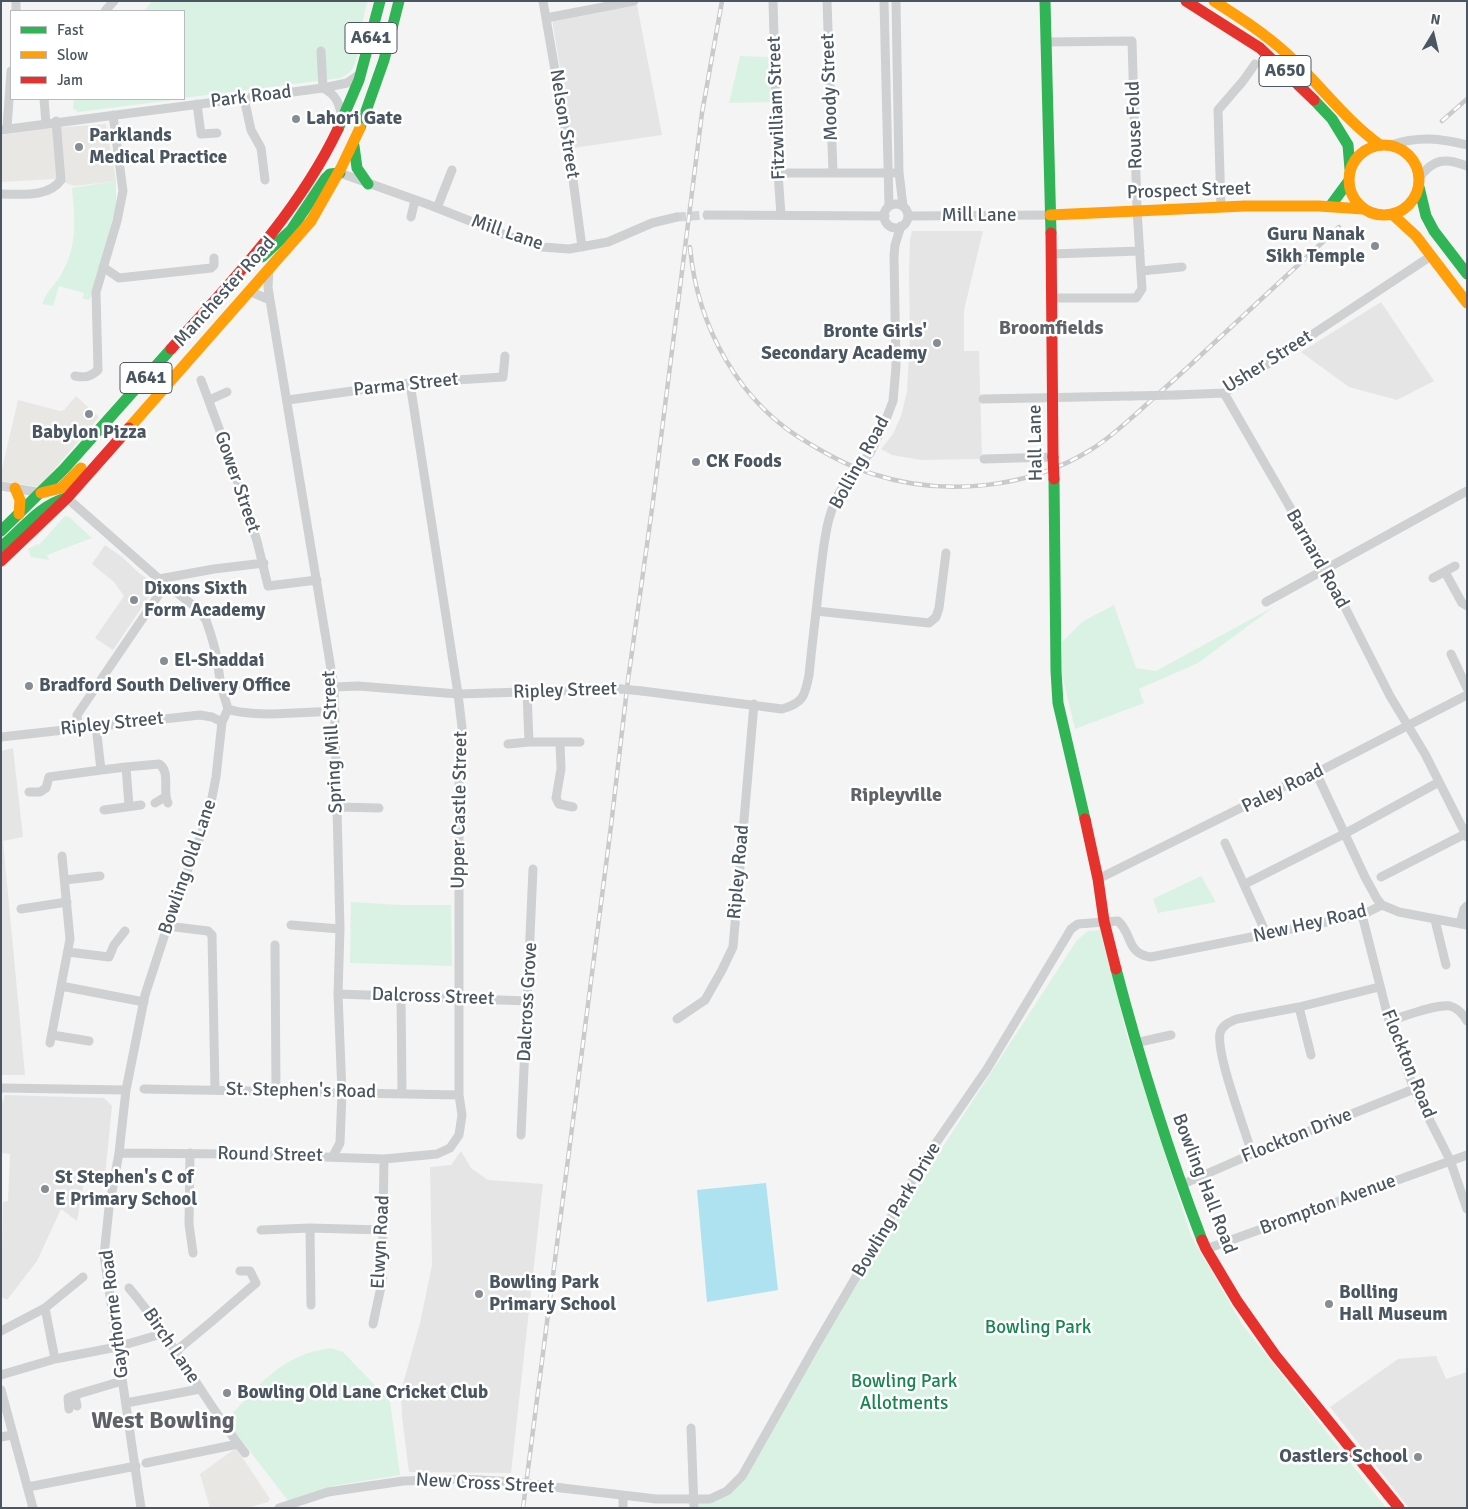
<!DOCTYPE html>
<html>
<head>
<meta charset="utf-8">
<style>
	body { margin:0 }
	#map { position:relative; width:1468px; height:1509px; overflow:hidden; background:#f4f4f4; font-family:Signika,sans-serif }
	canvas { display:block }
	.frame { position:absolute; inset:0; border:2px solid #4a5661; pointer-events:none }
	.legend { position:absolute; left:10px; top:10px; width:175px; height:90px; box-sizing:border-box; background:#fff; border:1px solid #b7bbc0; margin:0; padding:6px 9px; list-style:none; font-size:15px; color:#4a5661 }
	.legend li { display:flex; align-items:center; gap:10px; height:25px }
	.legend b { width:25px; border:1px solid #b7bbc0 }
	.north { position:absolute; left:1408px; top:10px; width:50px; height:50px; -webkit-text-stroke:4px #fff; paint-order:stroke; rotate:9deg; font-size:14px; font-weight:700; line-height:20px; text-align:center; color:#4a5661 }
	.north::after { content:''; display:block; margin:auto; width:18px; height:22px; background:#4a5661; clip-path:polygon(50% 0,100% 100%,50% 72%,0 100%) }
</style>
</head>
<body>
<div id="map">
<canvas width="1468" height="1509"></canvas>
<div class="frame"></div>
<ul class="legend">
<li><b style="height:6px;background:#30b455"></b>Fast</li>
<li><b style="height:6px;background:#ff9f0a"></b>Slow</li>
<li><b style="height:6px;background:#e5322d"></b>Jam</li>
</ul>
<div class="north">N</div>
</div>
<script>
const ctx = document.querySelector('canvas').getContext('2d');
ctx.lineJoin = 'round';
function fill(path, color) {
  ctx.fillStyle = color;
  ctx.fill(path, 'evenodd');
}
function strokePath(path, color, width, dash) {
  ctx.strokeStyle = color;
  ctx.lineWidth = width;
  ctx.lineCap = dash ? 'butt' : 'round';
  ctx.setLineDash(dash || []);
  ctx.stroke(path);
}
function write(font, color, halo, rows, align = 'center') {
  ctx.font = font + ' Signika,sans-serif';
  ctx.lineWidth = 5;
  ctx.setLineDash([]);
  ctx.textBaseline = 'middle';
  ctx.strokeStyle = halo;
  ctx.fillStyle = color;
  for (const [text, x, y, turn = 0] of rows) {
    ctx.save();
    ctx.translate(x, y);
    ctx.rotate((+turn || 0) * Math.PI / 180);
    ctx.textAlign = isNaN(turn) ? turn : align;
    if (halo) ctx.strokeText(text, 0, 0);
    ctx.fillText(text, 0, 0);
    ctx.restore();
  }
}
const commercial = new Path2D(`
	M106,124L116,181L75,186L54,179L1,182V135L50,128Z
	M76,396L99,417L39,487L1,481V473L18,400L60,411L64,410Z
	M236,1448L270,1499L268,1502L247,1508H210L200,1474Z`);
const education = new Path2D(`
	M637,5L662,135L573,148L552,19Z
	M912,231H983L964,310V351H979L982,458L978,459L921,460L892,455L881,449L893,434L901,416L907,392L910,336L909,273L910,239Z
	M1381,302L1434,381L1397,400L1349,387L1301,352Z
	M105,545L122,557L139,573L157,585L113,650L95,638L124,596L114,582L92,564Z
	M13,748L23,837L3,841L25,1075H1V751Z
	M5,1095L104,1098L112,1106L105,1176H85L77,1221L61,1209L37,1261L7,1300L1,1297L3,1202L8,1201L10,1154L1,1153V1106Z
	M461,1151L471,1168L488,1180L543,1184L511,1473L409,1472L402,1417L401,1391L420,1323L432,1265L430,1167L451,1165Z
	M1436,1356L1446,1379L1467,1372V1508H1409L1330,1407L1398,1359Z`);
const green = new Path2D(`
	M152,1H368C360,21 362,56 351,71C349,73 344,76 341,78L184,98V11H144Z
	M740,56L769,57L771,102L729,103Z
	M74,99H181L78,112L73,108Z
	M116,181V205L93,293L89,300L83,299L84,293L59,286L53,306L42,304C46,292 55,285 61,275C78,244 75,221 72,188Z
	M65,516L69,517L92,538L47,555L49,560L31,557L28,549L38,544L39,545Z
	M1114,605L1136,668L1156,671L1275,606L1198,663L1139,689L1144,703L1075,729L1061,671L1062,642L1082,622Z
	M1201,876L1216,902L1158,913L1153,899Z
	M351,902L400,905H451L452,966L350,963Z
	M1103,930L1126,1033L1191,1236L1242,1324L1386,1508H694L693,1500L710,1499L742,1476L828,1324L1077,940L1088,931Z
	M331,1348L343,1352L390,1401L400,1475L333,1486L289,1502L226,1420C259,1386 281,1354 331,1348Z`);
const water = new Path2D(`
	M766,1183L778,1290L707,1302L697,1190Z`);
const streetTunnel = new Path2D(`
	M677,217L707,215`);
const street = new Path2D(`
	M543,1L570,157L582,247
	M773,1L778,173L781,215
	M827,1L833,173
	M884,1L889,206
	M896,1L899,172L903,206
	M16,11V1
	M105,11L114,1
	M546,18L634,1
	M1045,42L1132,41L1137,209L1142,289L1136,298H1053
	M244,98L251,130L261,148L265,180
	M44,99L46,123
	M197,104L201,134L217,133
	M342,119C340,105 337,95 323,88L347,83L360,74
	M7,128L11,71
	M1,130L323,88L321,51
	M1391,145C1418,136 1440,138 1467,145
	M340,173L427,204L513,238L542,247L569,249L608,242L652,223L677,217
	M778,173H893
	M1419,178C1433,159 1445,157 1467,166
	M1,194C21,194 48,198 61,180L56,121
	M884 216a12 12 0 1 1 24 0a12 12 0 1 1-24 0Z
	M1221,207L1218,110L1243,81L1255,64
	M437,208L452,170
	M707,215L885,216
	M908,216L1050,215
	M411,217L415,200
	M1051,254L1140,251
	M103,267L119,278L211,268L214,265V258
	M1141,271L1182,267
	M249,291L270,300L268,287L269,269
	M270,300L334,687L340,929L338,994L342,1093L340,1143L333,1156
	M75,376C85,378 90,377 98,370L96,292L117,221L123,191L113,115
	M201,380L227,450L257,541L268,586L317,580
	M1224,393L1325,568L1390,696L1425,754L1467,837
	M1176,395L1224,393L1431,256
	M983,399L1131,396
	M209,400L227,392
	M288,400L410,383L503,377L505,356
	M870,453L885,422L893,401L896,367L894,256L895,245L901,226
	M984,459L1053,457
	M1,486L43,493
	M63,497L67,498L159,579L198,609L206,620L211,635L216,653L221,686L228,709L222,722L216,777L209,813L173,909L145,995L126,1090L119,1153L109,1208L104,1255L141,1508
	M1445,572L1462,603L1467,606
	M1433,578L1455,566
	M159,579L214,569L264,563
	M1266,602L1467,491
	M816,611L929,623L936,617L939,608L946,553
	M1451,654L1467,688
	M221,686H236
	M334,687L358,686L458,694L621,689
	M642,691L782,709C804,703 805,695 809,675C812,644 816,614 819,584C824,547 825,504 851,476
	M527,692L529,742H580
	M228,709C252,718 307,712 335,711
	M96,726L101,770L126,767L129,806
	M78,728L77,715L166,584
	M1,737L200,715L212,717L222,722
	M560,742L561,769L556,798L559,804L573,807
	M508,744L529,742
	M126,767L159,764C171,771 162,792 168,803
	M1314,774L1320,781L1365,877L1377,899L1382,905L1399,912L1467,925
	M29,792H40L46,788L49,777L101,770
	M155,803L165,797
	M337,807L379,808
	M104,810L141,805
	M1225,843L1266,933
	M1381,877L1465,834
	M1098,879L1309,774H1314L1467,695
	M65,880L100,876
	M1245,884L1346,833L1439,782
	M21,909L67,902
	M1362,915L1389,1021L1414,1089L1450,1160L1467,1209
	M1435,920L1446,965
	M168,923L175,927L208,931L212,935L215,1089
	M1460,924L1464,909L1467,906
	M291,925L340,929
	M275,945L276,1091
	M68,952L109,957L114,945L125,931
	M61,986L144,1002
	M338,994L528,1001
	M401,996L402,1093
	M1299,1007L1311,1055
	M677,1019L705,1000L722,970L733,947L754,704
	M1389,1021C1403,1017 1435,1004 1450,1006C1458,1008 1463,1014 1467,1021
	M52,1035L89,1041
	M50,1043L70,939L62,856
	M1135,1043L1171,1035
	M1,1088L126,1090
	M144,1089L459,1095
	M521,1135L533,869
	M119,1153L231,1154L384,1159L437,1154L450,1148L459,1135L462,1115L459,1095V767L464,744L458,694L410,383
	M190,1153L189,1224L193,1253
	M1252,1154C1245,1129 1216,1055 1220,1033C1222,1025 1230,1022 1237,1019L1299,1007L1379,987
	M1181,1185L1252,1154L1414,1089
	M310,1228L311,1305
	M261,1230L310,1228L382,1230
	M1206,1249L1467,1155
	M129,1288C173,1340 204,1400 245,1453
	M45,1308L55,1359
	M373,1324L382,1282L384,1159
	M1,1331L45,1308L83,1277
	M176,1351L211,1322L256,1283L250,1271H240
	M1,1375L55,1359L117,1347L165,1333
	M1,1390L33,1508
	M75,1395L77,1406
	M126,1403L200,1389
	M69,1409L68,1398L75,1395L122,1381
	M691,1428L694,1508
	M1,1437L12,1435
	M146,1463L238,1444
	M28,1487L136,1466
	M562,1488L656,1499H710L727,1491L742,1476L816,1345L925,1159L987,1069L1071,929L1078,924L1118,921C1133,934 1126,954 1151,957L1362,915L1382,905
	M623,1496V1508
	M279,1508L328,1492L403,1481L463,1479L515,1482`);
const fast = new Path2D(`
	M1045,1L1051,233
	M1314,100L1332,119L1348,145L1350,169
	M360,128L384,60L399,1
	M338,129L359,80L380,1
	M354,146L357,168L368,184
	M1419,187L1426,216L1434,231L1467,274
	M1331,205L1348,182
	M262,257L291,230L325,179L330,174L340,173
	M1054,479L1056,671L1058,703L1085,819
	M1,531L64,469L171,349
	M1,547C23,529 38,506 66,498
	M1116,969C1140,1061 1168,1151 1202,1240`);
const slow = new Path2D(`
	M1214,1C1239,17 1264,33 1286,53C1319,83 1344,119 1380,145
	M1349 180a35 35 0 1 1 70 0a35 35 0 1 1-70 0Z
	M1392,214L1416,236L1467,303
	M1050,215L1245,206H1319L1363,209
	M129,428L311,221L341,168L360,128
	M15,488L20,500L19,514
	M41,493L61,488L81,468`);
const jam = new Path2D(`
	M1186,1L1260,48L1314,100
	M1051,233L1053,457
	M171,349C232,281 298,213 338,129
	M1,561L67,498L129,428
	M1085,819L1098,879L1104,921L1116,969
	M1202,1240L1206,1249L1237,1301L1275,1355L1399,1508`);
const rail = new Path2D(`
	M1442,121L1467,99
	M690,247C697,326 739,404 810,444C830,456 850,467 873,474C943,497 1029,489 1092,449C1108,439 1122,426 1136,414C1158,394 1180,375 1201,355C1247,312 1293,270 1339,227
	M523,1508L611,826L628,680L652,509L702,113L722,1`);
const streetBridge = new Path2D(`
	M1131,396L1176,395
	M851,476L870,453
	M621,689L642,691
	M515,1482L562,1488`);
const jamBridge = new Path2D(`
	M1053,457L1054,479`);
const markers = [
	[296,119,5,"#868d94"],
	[79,147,5,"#868d94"],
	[1375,246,5,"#868d94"],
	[937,343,5,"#868d94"],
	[89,414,5,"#868d94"],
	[696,462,5,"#868d94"],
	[134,600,5,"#868d94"],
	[164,661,5,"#868d94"],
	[29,686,5,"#868d94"],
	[45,1189,5,"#868d94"],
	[479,1294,5,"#868d94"],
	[1329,1304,5,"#868d94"],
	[227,1393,5,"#868d94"],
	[1418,1457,5,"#868d94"]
];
const shields = [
	[371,38,52],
	[1285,71,52],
	[146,378,52]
];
const shieldNames = [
	["A641",371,38],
	["A650",1285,71],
	["A641",146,378]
];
const streetNames = [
	["Moody Street",830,87,-92],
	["Park Road",251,97,-7],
	["Fitzwilliam Street",777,108,-92],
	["Nelson Street",564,124,81],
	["Rouse Fold",1135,125,-92],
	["Prospect Street",1189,191,-2],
	["Mill Lane",979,216],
	["Mill Lane",507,233,19],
	["Manchester Road",225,292,-48],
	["Usher Street",1268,362,-32],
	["Parma Street",406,385,-6],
	["Hall Lane",1036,443,-91],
	["Bolling Road",860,463,-61],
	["Gower Street",237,482,71],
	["Barnard Road",1317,559,61],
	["Ripley Street",565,691,-2],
	["Ripley Street",112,724,-6],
	["Spring Mill Street",333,742,-93],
	["Paley Road",1283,789,-26],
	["Upper Castle Street",460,810,-89],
	["Bowling Old Lane",188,867,-71],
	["Ripley Road",739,872,-85],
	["New Hey Road",1310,924,-13],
	["Dalcross Street",433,997,2],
	["Dalcross Grove",528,1002,-87],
	["Flockton Road",1408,1064,68],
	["St. Stephen's Road",301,1091,1],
	["Flockton Drive",1297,1136,-22],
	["Round Street",270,1155,1],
	["Bowling Hall Road",1204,1184,69],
	["Brompton Avenue",1328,1205,-20],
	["Bowling Park Drive",897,1210,-59],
	["Elwyn Road",381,1242,-87],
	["Gaythorne Road",115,1314,-97],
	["Birch Lane",171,1346,56],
	["New Cross Street",485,1484,3]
];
const poiNames = [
	["Lahori Gate",306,119],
	["Parklands",89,136],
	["Medical Practice",89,158],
	["Guru Nanak",1365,235,"right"],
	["Sikh Temple",1365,257,"right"],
	["Bronte Girls'",927,332,"right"],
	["Secondary Academy",927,354,"right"],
	["Babylon Pizza",89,433,"center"],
	["CK Foods",706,462],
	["Dixons Sixth",144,589],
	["Form Academy",144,611],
	["El-Shaddai",174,661],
	["Bradford South Delivery Office",39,686],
	["St Stephen's C of",55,1178],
	["E Primary School",55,1200],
	["Bowling Park",489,1283],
	["Primary School",489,1305],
	["Bolling",1339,1293],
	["Hall Museum",1339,1315],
	["Bowling Old Lane Cricket Club",237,1393],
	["Oastlers School",1408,1457,"right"]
];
const parkNames = [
	["Bowling Park",1038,1328],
	["Bowling Park",904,1382],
	["Allotments",904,1404]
];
const neighbourhoodNames = [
	["Broomfields",1051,329],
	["Ripleyville",896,796]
];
const districtNames = [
	["West Bowling",163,1422]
];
fill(commercial, '#e8e7e3');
fill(education, '#e6e5e6');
fill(green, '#d9f2e3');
fill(water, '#aee2f0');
strokePath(streetTunnel, '#d2d4d7', 9, [9, 4.5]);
strokePath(street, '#ced0d2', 9);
strokePath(fast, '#30b455', 11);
strokePath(slow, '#ff9f0a', 11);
strokePath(jam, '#e5322d', 11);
strokePath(rail, '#c9cacc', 4.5);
strokePath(rail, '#fff', 2.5, [8]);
strokePath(streetBridge, '#ced0d2', 9);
strokePath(jamBridge, '#e5322d', 11);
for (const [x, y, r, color] of markers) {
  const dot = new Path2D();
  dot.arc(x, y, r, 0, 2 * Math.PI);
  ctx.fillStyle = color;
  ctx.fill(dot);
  strokePath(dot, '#fff', 2);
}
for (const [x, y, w] of shields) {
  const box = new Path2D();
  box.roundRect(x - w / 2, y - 15.5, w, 31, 4);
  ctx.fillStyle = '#fff';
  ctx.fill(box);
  strokePath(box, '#4a5661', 1);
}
write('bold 18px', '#4a5661', null, shieldNames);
write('19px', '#4a5661', '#fff', streetNames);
write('bold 19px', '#4a5661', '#fff', poiNames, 'left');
write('19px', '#17864f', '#fff', parkNames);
write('bold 20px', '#5f6368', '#fff', neighbourhoodNames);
write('bold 24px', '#5f6368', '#fff', districtNames);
</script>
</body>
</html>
